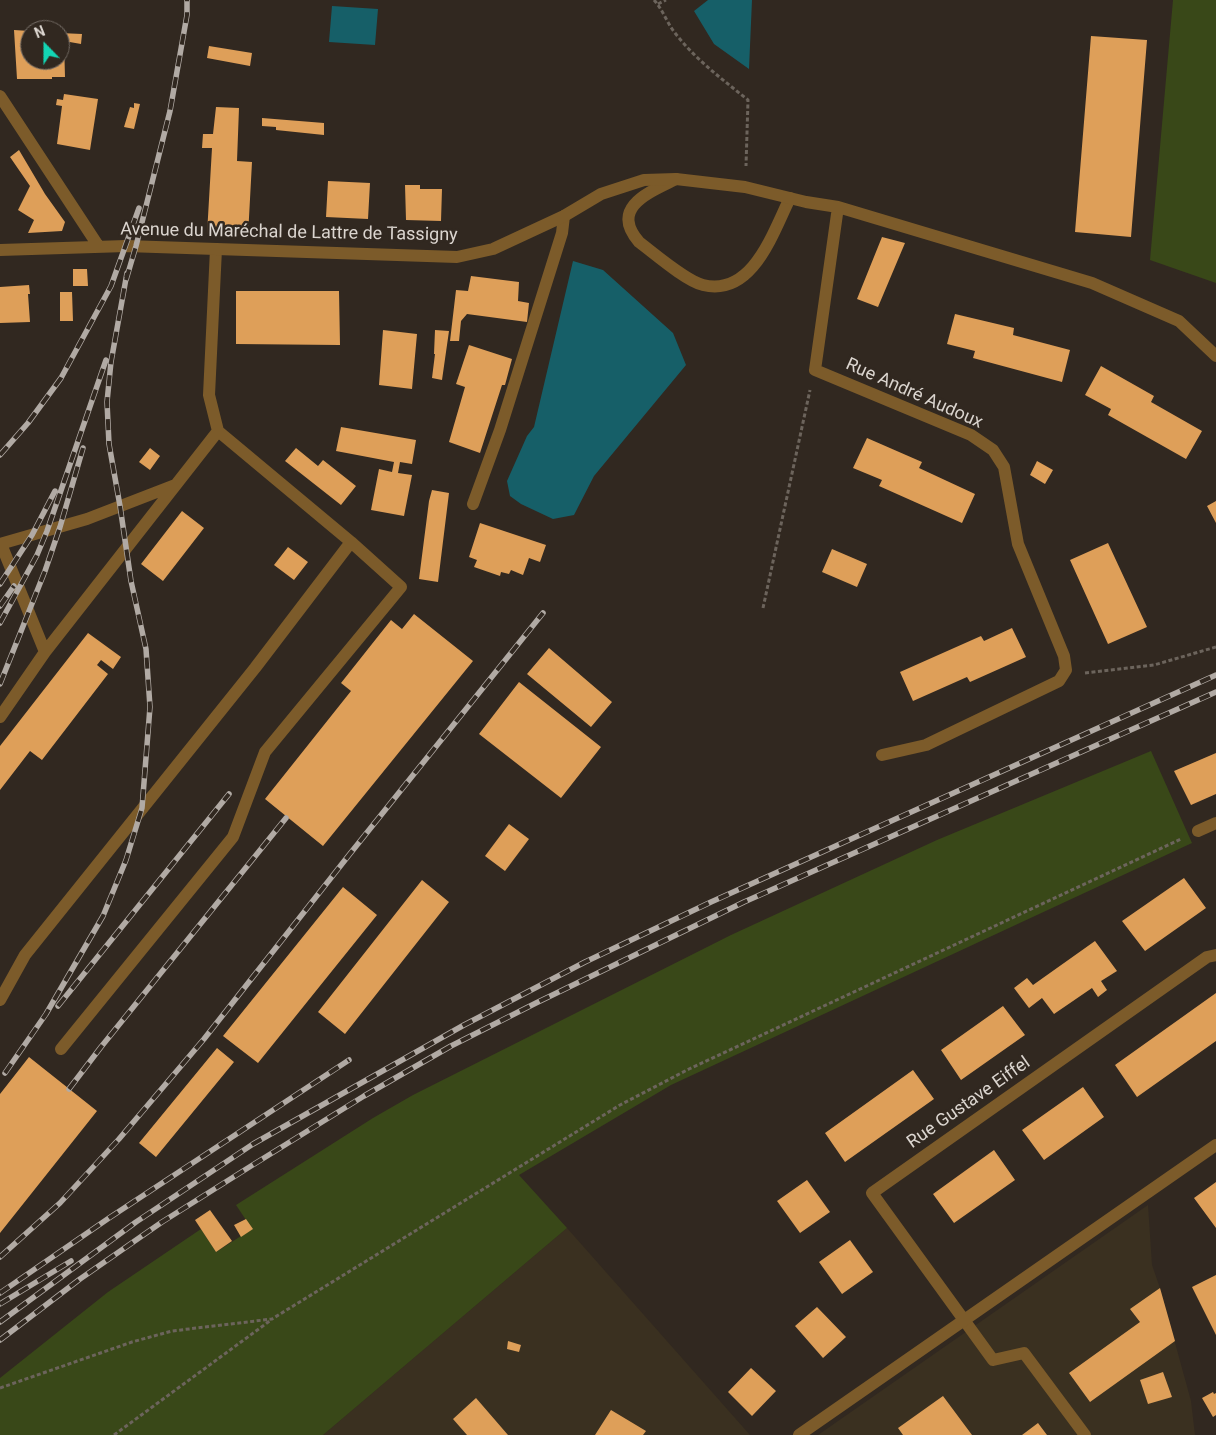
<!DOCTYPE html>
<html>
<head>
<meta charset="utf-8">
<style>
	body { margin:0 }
	#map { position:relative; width:1216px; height:1435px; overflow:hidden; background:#312820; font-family:Roboto,sans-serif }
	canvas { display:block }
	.north { position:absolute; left:20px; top:20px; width:50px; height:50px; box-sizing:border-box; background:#312820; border:1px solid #756d66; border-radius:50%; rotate:338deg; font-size:14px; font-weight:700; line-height:20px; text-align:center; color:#dbd5cf }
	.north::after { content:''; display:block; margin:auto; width:18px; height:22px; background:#13d5b4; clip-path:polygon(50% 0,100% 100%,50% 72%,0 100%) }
</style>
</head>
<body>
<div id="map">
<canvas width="1216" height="1435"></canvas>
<div class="north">N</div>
</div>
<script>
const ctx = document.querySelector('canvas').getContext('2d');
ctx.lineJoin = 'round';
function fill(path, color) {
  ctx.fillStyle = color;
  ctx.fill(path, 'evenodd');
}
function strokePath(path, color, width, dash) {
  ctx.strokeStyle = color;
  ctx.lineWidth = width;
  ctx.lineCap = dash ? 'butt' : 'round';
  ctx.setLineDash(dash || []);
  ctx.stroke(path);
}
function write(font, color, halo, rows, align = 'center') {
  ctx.font = font + ' Roboto,sans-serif';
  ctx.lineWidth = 5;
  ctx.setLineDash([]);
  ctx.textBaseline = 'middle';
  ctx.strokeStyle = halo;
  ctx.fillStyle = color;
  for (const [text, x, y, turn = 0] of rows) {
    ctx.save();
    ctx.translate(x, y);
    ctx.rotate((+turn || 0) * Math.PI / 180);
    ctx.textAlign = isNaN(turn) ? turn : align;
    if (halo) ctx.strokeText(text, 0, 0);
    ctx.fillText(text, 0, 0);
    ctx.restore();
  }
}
const industrial = new Path2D(`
	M1148,1205L1152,1265L1160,1288L1191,1401L1195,1435H818Z
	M567,1228L750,1435H323Z`);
const green = new Path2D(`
	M1173,0H1216V283L1150,260Z
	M1151,751L1192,843L671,1085L519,1175L567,1228L323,1435H0V1378L108,1292L201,1229L216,1252L252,1229L236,1205L373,1118L413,1095L731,935L937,840Z`);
const water = new Path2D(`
	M708,0H752L749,69L714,44L694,11Z
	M332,6L378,9L375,45L329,42Z
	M573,261L603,270L673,333L686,365L594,476L574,515L553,519L521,504L510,496L507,481L527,436L534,427Z`);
const building = new Path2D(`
	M14,30L30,31V60H60V33L82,34L81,44L64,41L65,77H52V79H17Z
	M1091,36L1147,40L1131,237L1075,232Z
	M209,46L252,53L250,66L207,58Z
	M64,94L98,99L90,150L57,144L62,106L56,105L57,99L63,100Z
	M134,103L140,104L134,129L124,127L130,107L134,108Z
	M216,107L239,108L237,161L252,162L248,236L207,234L212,148H202L203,134H213Z
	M262,118L324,123V135L276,130V127L262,126Z
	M19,150L45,194L65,222L62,231L28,233L34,220L18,210L30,186L10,157Z
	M328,181L370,183L368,219L326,217Z
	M405,185H420V189H442L441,221L406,220Z
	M882,237L905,243L878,307L857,299Z
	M73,269H87L88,286H73Z
	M471,276L519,282L518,301L529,303L527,322L467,314L461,321L459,341H450L456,290L468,291Z
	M29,285L30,294H28L30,322L0,323V287Z
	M236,291H339L340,345L236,344Z
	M60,292H72L73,321H60Z
	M955,314L1014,328L1013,335L1070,350L1062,382L973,358L975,351L947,344Z
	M383,330L417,334L412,389L379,385Z
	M435,330L449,331L442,380L432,378L435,354H434Z
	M469,345L512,359L505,385H502L480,453L449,442L465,387L456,384Z
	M1101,366L1154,396L1151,402L1202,431L1186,459L1108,415L1111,409L1085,395Z
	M341,427L416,440L412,464L400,462L398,473L412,475L404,516L371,510L379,469L392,472L394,462L336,451Z
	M867,438L922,462L919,468L975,494L962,523L879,486L882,480L853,468Z
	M150,448L160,456L150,470L139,462Z
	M296,448L318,466L323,460L356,486L341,505L285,461Z
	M1037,461L1053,470L1045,484L1030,475Z
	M432,490L449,493L438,582L419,579L429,501Z
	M1216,501V523L1207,506Z
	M182,511L204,528L163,581L141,564Z
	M480,523L546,545L540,562L529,558L523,575L511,570L509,574L501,572L500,576L474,567L477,560L469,557Z
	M1108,543L1147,627L1108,644L1070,560Z
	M288,547L308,562L294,580L274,565Z
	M832,549L867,564L857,587L822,572Z
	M414,614L473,661L323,846L265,799L351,691L341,683L391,620L402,629Z
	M1012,628L1026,657L970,682L967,677L913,701L900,672L981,636L984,641Z
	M88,633L121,657L113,669L101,660L97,665L108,674L42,760L30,751L0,790V746Z
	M549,648L612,702L591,727L527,674Z
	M519,682L601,747L561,798L479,734Z
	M1216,753V794L1191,805L1174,771Z
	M509,824L529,839L505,871L485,856Z
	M1184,878L1206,908L1145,951L1122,921Z
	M422,880L449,902L345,1034L318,1012Z
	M343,887L377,915L258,1063L223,1036Z
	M1095,941L1117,971L1101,981L1107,990L1098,997L1092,988L1054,1014L1042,998L1029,1008L1014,988L1027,978L1033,985Z
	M1216,993V1041L1137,1097L1115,1065Z
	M1003,1006L1025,1035L961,1080L941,1050Z
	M217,1048L234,1062L156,1157L139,1143Z
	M29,1057L97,1111L0,1233V1094Z
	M913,1070L934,1099L845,1162L825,1133Z
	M1083,1087L1104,1117L1044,1160L1022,1130Z
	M994,1150L1015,1180L954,1223L933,1194Z
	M807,1180L830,1212L800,1233L777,1201Z
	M1216,1182V1228L1194,1198Z
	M210,1210L232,1241L216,1252L195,1220Z
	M246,1219L253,1229L241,1237L234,1225Z
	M850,1240L873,1272L842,1294L819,1262Z
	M1216,1275V1335L1192,1287Z
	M1160,1288L1175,1341L1090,1402L1069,1373L1140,1322L1130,1309Z
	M817,1307L846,1337L823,1358L795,1326Z
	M508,1341L521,1345L519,1352L507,1349Z
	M751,1368L776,1391L752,1416L728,1392Z
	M1163,1372L1172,1397L1148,1404L1140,1380Z
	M1213,1392L1214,1394L1216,1393V1415L1213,1417L1202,1398Z
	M943,1396L972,1435H903L898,1428Z
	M476,1398L508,1435H467L453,1419Z
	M611,1410L646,1431L643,1435H595Z
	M1038,1423L1047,1435H1022Z`);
const path = new Path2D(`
	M654,0C663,10 667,23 675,33C696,60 722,79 748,100L746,166
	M658,4L666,0
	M763,608L810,390
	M1085,673L1154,665L1216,647
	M0,1388L132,1342L172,1331L272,1319L620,1105L689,1069L1181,839
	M114,1435L271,1320`);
const service = new Path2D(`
	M676,179C650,192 609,207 639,242C655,254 686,281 703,285C753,297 773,232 790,198
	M473,504L500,430L562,233L564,216
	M0,544L87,519L175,485
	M1,544L45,652
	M0,717L45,652L218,431L209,395L216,249
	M1198,831L1216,823
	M0,1000L25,955L255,668L351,542L218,431
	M61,1049L233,837L265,752L401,587L351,542
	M964,1320L993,1360L1024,1353L1085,1435`);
const minor = new Path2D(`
	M0,96L99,247
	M838,207L815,370L971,435L993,450L1004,467L1018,544L1064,656L1066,670L1059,681L926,745L882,755
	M0,250L126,246L457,257L493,249L564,216L601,194L644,180L676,179L745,187L806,202L838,207L1092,283L1179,321L1216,356
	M964,1320L872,1193L1207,957L1216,955
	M799,1435L1216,1145`);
const rail = new Path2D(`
	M126,280L136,246L170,111L187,15V0
	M0,455L28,423L61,378L111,286L139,208
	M0,584L32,535L55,491
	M0,606L14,586
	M0,623L37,555L47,531L106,360
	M0,684L45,571L60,527L83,448
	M58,1006L229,794
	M5,1073L46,1014L103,916L126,860L142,808L150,707L146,649L131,581L120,506L109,444L107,402L111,362L127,273
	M69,1089L101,1047L286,818
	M0,1257L60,1203L119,1139L204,1039L349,855L543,613
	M0,1293L109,1218L349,1060
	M0,1304L71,1261
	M0,1322L136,1222L253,1144L464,1025L585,962L711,902L1216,675
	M0,1340L80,1279L162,1222L251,1166L364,1096L451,1046L536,1003L744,902L1216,692`);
const streetNames = [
	["Avenue du Maréchal de Lattre de Tassigny",289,233,1],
	["Rue André Audoux",914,394,24],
	["Rue Gustave Eiffel",969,1103,-35]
];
fill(industrial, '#3a3020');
fill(green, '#394818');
fill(water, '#165f68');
fill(building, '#de9f59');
strokePath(path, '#6c645c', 3, [4, 2.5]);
strokePath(service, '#7c5b2a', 12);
strokePath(minor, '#7c5b2a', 12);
strokePath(rail, '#b1aaa4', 5.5);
strokePath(rail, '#312820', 4, [11]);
write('18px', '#dbd5cf', '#312820', streetNames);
</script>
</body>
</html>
